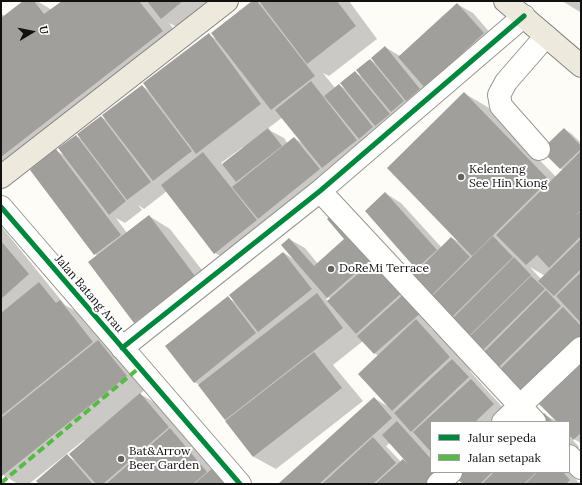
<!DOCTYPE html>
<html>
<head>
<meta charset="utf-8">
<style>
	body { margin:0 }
	#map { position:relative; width:582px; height:485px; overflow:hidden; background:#fdfcf7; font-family:Lora,serif }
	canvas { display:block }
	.frame { position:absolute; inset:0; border:2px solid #111; pointer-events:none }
	.legend { position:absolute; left:430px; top:421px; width:140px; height:52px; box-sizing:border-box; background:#fff; border:1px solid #a0a0a0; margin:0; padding:5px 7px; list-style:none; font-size:12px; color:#111 }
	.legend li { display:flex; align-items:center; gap:8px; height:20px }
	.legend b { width:20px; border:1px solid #a0a0a0 }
	.north { position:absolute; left:12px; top:12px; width:40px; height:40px; -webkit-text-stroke:3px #fff; paint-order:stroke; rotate:80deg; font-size:11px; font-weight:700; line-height:16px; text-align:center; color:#111 }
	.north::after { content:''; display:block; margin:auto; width:14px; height:18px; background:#111; clip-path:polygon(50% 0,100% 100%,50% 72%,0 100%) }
</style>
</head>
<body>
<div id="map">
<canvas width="582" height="485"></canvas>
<div class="frame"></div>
<ul class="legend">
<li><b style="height:5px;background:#00873e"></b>Jalur sepeda</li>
<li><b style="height:5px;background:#58b947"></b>Jalan setapak</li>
</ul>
<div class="north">U</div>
</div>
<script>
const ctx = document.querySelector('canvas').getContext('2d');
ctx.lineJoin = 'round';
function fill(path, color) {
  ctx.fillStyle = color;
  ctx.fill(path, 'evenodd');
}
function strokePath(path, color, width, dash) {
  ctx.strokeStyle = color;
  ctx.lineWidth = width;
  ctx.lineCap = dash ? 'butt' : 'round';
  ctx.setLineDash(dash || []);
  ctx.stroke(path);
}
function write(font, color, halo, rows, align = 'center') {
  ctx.font = font + ' Lora,serif';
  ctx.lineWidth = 4;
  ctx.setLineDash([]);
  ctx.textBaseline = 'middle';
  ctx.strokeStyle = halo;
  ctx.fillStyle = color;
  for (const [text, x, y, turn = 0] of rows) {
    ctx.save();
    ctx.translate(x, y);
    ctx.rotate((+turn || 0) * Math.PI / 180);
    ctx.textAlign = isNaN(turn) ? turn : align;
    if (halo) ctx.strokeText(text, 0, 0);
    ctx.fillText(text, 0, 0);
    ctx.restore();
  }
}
const shadow = new Path2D(`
	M25,1H37L52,10L63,1H221L183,30L169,23L187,46L54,150L66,156L76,136L82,139L101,117L108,121L142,86L150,91L209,35L216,39L252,2L250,1H257L262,4L260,1H349L377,39L329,76L323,73L335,88L339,85L347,90L355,73L363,77L370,60L377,64L385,47L400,56L457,4L473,13L499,43L422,109L407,100L412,107L237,265L215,253L167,191L144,209L138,205L142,210L125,223L116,218L127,233L149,216L170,229L216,288L156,335L135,322L97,256L30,169L23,174L1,161V14L5,16ZM283,117L304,144L294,138L288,144L284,138L267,129ZM243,147L244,148L223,165L221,163Z
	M562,1H581V11L580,12Z
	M464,93L489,108L556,177L563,170L560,168L564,129L572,134L581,143V360L502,369L432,298L420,270L416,268L385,193L401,203L442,248L452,238L462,244ZM530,267L545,276L541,279Z
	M1,226L65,305L81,314L147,388L140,394L161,406L238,484H40L67,456L76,461L85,441L84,440L29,484H18L3,475L1,473Z
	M289,239L305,248L318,264L346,239L438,321L430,328L438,333L471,370L470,371L484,387L509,414L501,422H431V472H450L458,482L456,484H280L374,398L389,407L378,356L363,341L333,365L363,401L276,469L254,457L200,385L194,382L228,298L236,303L284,253L295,260ZM328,297L331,299L329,301L326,300ZM390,443L408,463L403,460L401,462L386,446Z
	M581,364V443L570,437L579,447L569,457V422H536L544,414L556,421Z
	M465,472H569L580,484H464Z`);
const building = new Path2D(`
	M23,1H34L44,14L62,1H139L163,31L1,157V18Z
	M147,1H183L161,19Z
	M252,1H257L315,76L271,110L211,33Z
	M259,1H337L356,26L307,64Z
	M457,3L484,33L425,88L398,57Z
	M209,33L261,104L196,154L143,83Z
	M385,46L420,89L406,101L371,58Z
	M370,59L404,101L391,112L356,70Z
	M355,71L390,114L375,126L340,83Z
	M311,81L357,140L322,168L275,110Z
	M339,84L373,127L359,139L324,96Z
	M142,85L192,151L153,181L102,115Z
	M464,92L549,180L472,256L387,168Z
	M101,116L151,182L127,200L77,134Z
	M268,128L282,146L236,182L222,164Z
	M564,128L581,146V149L560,169L541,150Z
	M76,135L126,201L109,215L58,148Z
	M294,137L320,169L258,219L232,187Z
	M56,149L121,235L94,255L30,170Z
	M581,151V210L574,217L581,211V236L549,268L537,255L526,265L496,235Z
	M203,152L257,220L214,254L161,185Z
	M385,192L437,250L416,269L365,211Z
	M336,211L375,256L327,298L281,245L289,238L314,266L344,239L327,219Z
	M149,215L195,276L134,323L88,262Z
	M493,236L513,257L450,319L430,298Z
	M451,237L470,257L429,298L410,278Z
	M581,239V269L554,296L538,281Z
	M1,241L29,274L1,299Z
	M283,252L312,289L258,332L229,295Z
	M514,257L531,275L468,337L451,320Z
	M376,258L405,290L356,334L327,301Z
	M581,272V323L556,296Z
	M531,276L545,289L482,351L468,338Z
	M39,282L56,303L60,300L93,342L1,416V313Z
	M546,290L561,306L498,368L483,353Z
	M406,292L423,311L374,354L357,336Z
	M317,293L343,328L225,420L198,385Z
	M228,296L256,333L194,383L165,346Z
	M563,307L581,326V336L523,393L499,370Z
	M416,319L450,357L392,411L358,374Z
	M98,340L127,376L2,476L1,418Z
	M314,352L342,388L253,457L225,421Z
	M452,359L469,377L411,432L394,413Z
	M581,363V433L573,440L569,435V422H557L539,404Z
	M471,379L494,404L475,422H431V452L413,432Z
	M140,393L169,427L103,484H96L69,454Z
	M374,397L392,418L319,484H278Z
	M544,413L553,422H535Z
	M397,421L431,459V472H444L430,484H375L403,459L409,465L382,435Z
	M170,428L207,472L193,484H106Z
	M373,437L396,463L373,484H322Z
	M67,454L93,484H39L36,481Z
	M214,467L228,484H194Z
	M464,472H492L480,484H463L457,479Z
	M494,472H536L524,484H482Z
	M537,472H563L570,480L566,484H525Z`);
const minor = new Path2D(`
	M539,149L501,106L499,95L506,82L546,36
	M320,191L535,422
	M1,207L240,484
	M122,348L320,191L524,16
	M503,422L581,348
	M569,456L581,468
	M438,484L451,472`);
const major = new Path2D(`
	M505,1L581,66
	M1,177L227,1`);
const quiet = new Path2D(`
	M1,483L139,368`);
const cycleway = new Path2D(`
	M1,207L240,484
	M122,348L320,191L524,16`);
const markers = [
	[461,177,4,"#646362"],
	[331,269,4,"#646362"],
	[121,459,4,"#646362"]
];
const poiNames = [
	["Kelenteng",469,170],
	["See Hin Kiong",469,184],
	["DoReMi Terrace",339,269],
	["Bat&Arrow",129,452],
	["Beer Garden",129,466]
];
const streetNames = [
	["Jalan Batang Arau",89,294,49]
];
fill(shadow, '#0003');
fill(building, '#a19f9c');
strokePath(minor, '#979795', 24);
strokePath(major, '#858482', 24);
strokePath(minor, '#fffffe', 22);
strokePath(major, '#ede9dc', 22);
strokePath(quiet, '#58b947', 4, [8, 4]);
strokePath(cycleway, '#00873e', 5);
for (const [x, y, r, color] of markers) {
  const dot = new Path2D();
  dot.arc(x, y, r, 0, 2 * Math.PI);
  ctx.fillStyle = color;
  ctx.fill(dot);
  strokePath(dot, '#fff', 1.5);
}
write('12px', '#111', '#fff', poiNames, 'left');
write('12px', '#111', '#fff', streetNames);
</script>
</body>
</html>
